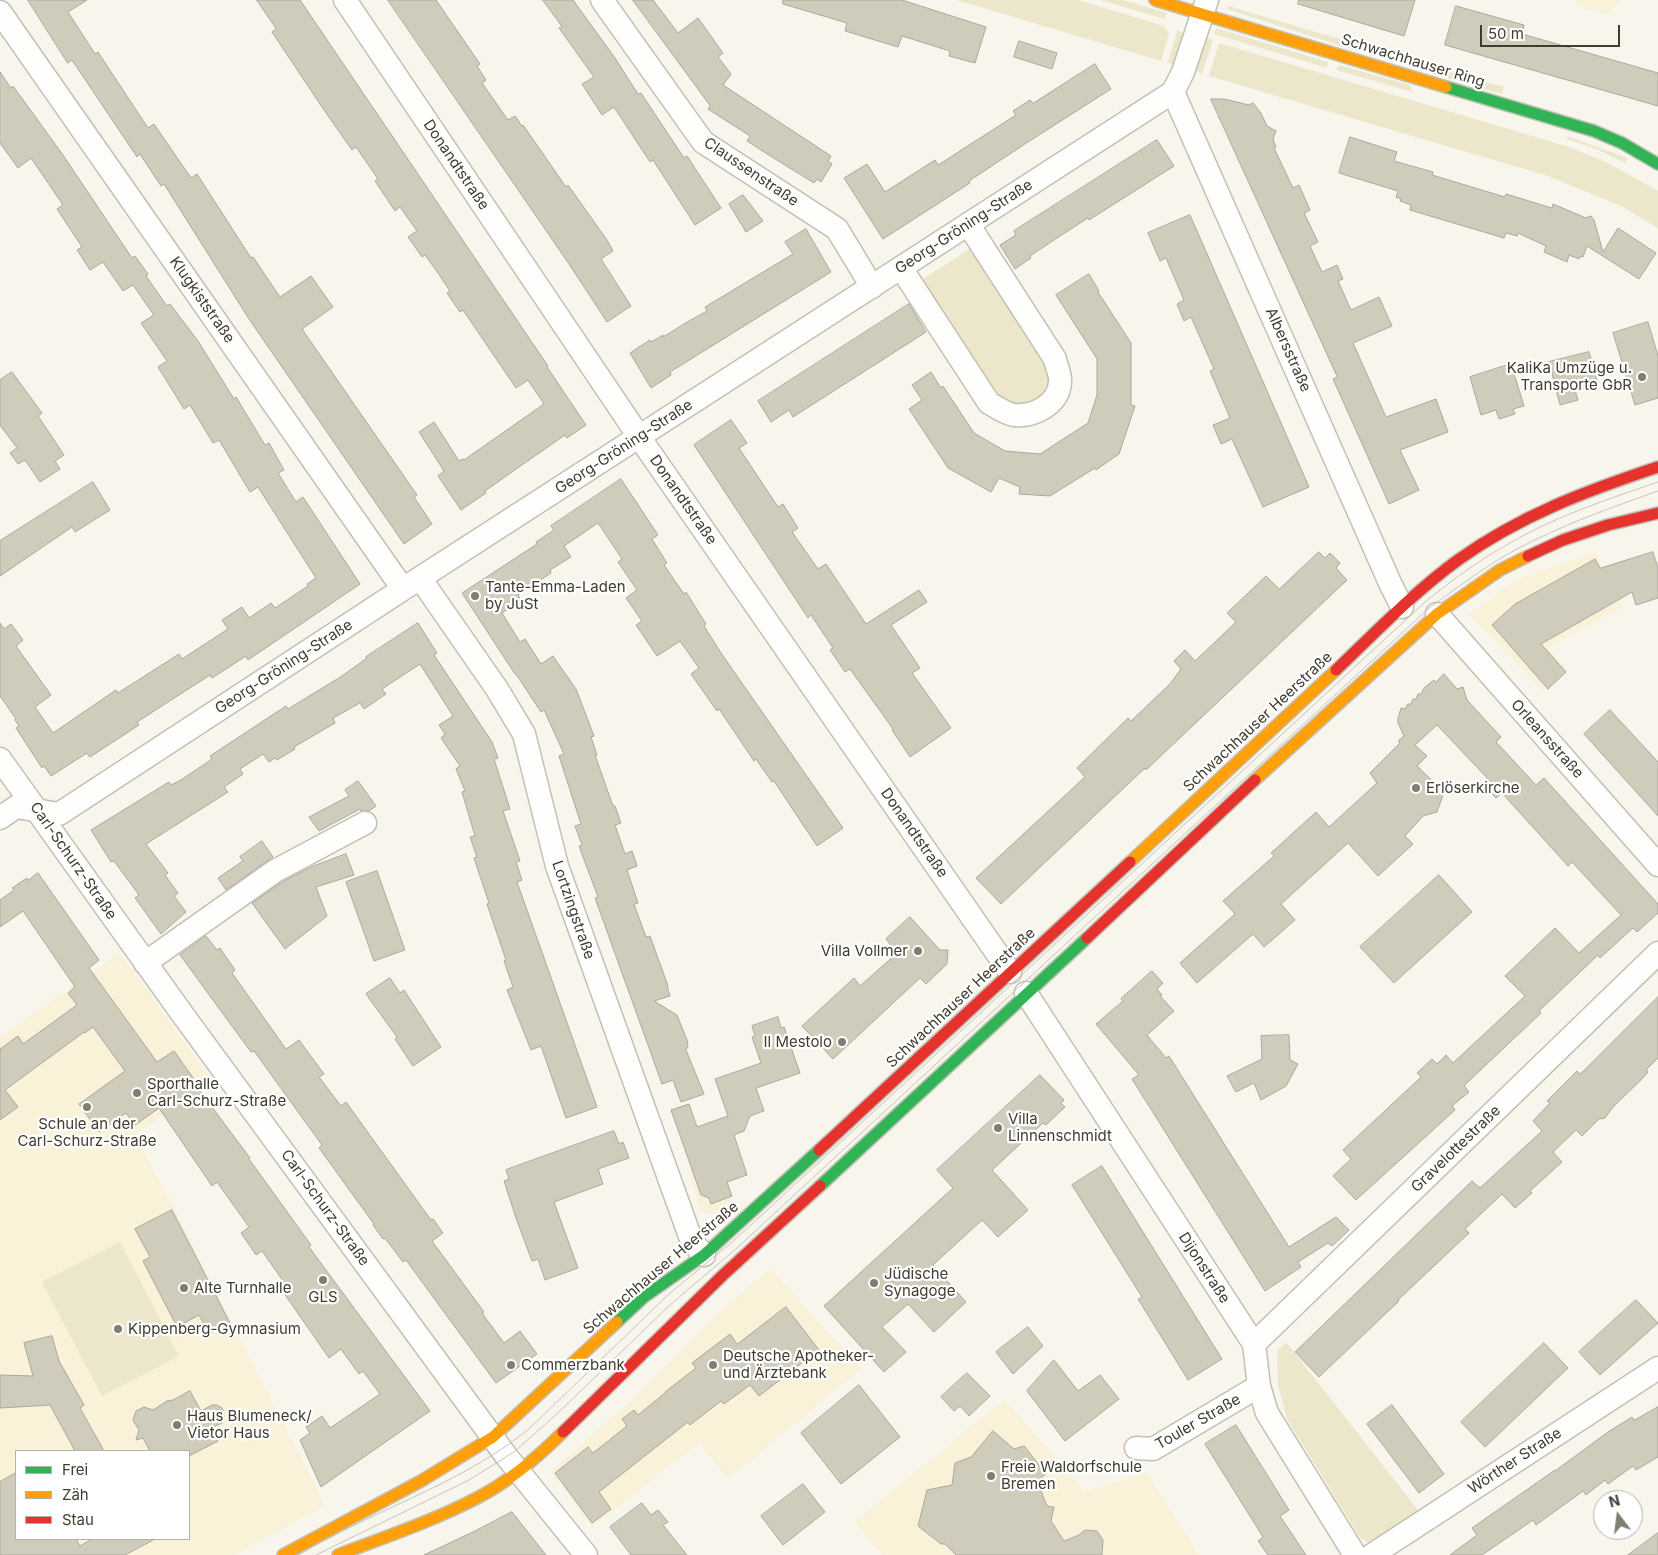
<!DOCTYPE html>
<html>
<head>
<meta charset="utf-8">
<style>
	body { margin:0 }
	#map { position:relative; width:1658px; height:1555px; overflow:hidden; background:#f8f6ec; font-family:Inter,sans-serif }
	canvas { display:block }
	.legend { position:absolute; left:15px; top:1450px; width:175px; height:90px; box-sizing:border-box; background:#fff; border:1px solid #b3b1ac; margin:0; padding:6px 9px; list-style:none; font-size:15px; color:#403c30 }
	.legend li { display:flex; align-items:center; gap:10px; height:25px }
	.legend b { width:25px; border:1px solid #b3b1ac }
	.north { position:absolute; left:1593px; top:1490px; width:50px; height:50px; box-sizing:border-box; background:#fff; border:1px solid #b3b1ac; border-radius:50%; rotate:345deg; font-size:14px; font-weight:700; line-height:20px; text-align:center; color:#403c30 }
	.north::after { content:''; display:block; margin:auto; width:18px; height:22px; background:#807d72; clip-path:polygon(50% 0,100% 100%,50% 72%,0 100%) }
	.scale { position:absolute; left:1480px; top:25px; width:140px; height:22px; box-sizing:border-box; border:2px solid #403c30; border-top:0; padding-left:6px; font-size:15px; line-height:18px; white-space:nowrap; color:#403c30; -webkit-text-stroke:4px #fff; paint-order:stroke }
</style>
</head>
<body>
<div id="map">
<canvas width="1658" height="1555"></canvas>
<ul class="legend">
<li><b style="height:6px;background:#30b455"></b>Frei</li>
<li><b style="height:6px;background:#ff9f0a"></b>Zäh</li>
<li><b style="height:6px;background:#e5322d"></b>Stau</li>
</ul>
<div class="north">N</div>
<div class="scale">50 m</div>
</div>
<script>
const ctx = document.querySelector('canvas').getContext('2d');
ctx.lineJoin = 'round';
function fill(path, color) {
  ctx.fillStyle = color;
  ctx.fill(path, 'evenodd');
}
function strokePath(path, color, width, dash) {
  ctx.strokeStyle = color;
  ctx.lineWidth = width;
  ctx.lineCap = dash ? 'butt' : 'round';
  ctx.setLineDash(dash || []);
  ctx.stroke(path);
}
function write(font, color, halo, rows, align = 'center') {
  ctx.font = font + ' Inter,sans-serif';
  ctx.lineWidth = 4.5;
  ctx.setLineDash([]);
  ctx.textBaseline = 'middle';
  ctx.strokeStyle = halo;
  ctx.fillStyle = color;
  for (const [text, x, y, turn = 0] of rows) {
    ctx.save();
    ctx.translate(x, y);
    ctx.rotate((+turn || 0) * Math.PI / 180);
    ctx.textAlign = isNaN(turn) ? turn : align;
    if (halo) ctx.strokeText(text, 0, 0);
    ctx.fillText(text, 0, 0);
    ctx.restore();
  }
}
const built = new Path2D(`
	M1575,0H1622L1609,14L1585,8Z
	M1595,552L1625,606L1548,648L1567,671L1545,692L1469,615L1504,589L1524,577Z
	M120,953L212,1080L135,1135L173,1206L325,1506L234,1555H0V1037ZM16,1451H189V1539H16Z
	M717,1162L731,1200L716,1213L708,1214L701,1210L688,1171Z
	M770,1269L861,1368L728,1479L699,1442L592,1527L551,1472L620,1411L718,1314Z
	M1005,1399L1084,1492L1147,1473L1199,1555H882L855,1522Z`);
const green = new Path2D(`
	M957,0H1078L1164,26L1169,33L1161,61Z
	M1100,0H1123L1167,13L1165,19Z
	M1228,6L1360,45L1357,51L1227,9Z
	M1216,28L1328,62L1327,68L1214,34Z
	M1177,31L1185,33L1177,65L1168,63Z
	M1205,38L1213,40L1202,74L1195,71Z
	M1219,43L1566,146L1608,163L1658,191V228L1621,206L1548,176L1209,76Z
	M1419,63L1504,87L1502,94L1420,70Z
	M1339,65L1410,85L1412,92L1336,70Z
	M1567,136L1628,158L1625,163L1594,148L1567,139Z
	M973,247L1049,364V388L1043,398L1013,409L999,401L920,281Z
	M120,1242L179,1356L102,1396L42,1282Z
	M1286,1342L1418,1510L1375,1544L1365,1541L1359,1536L1287,1419L1278,1385L1277,1351Z`);
const building = new Path2D(`
	M28,0H87L68,12L95,54L98,52L148,128L154,124L191,178L197,174L251,258L253,257L280,297L311,276L333,307L302,329L417,495L414,497L432,524L404,544L249,319L164,184L161,186L140,154L137,157L72,60L68,63Z
	M257,0H300L548,366L547,367L586,425L567,438L565,435L519,467L485,491L486,493L461,510L438,476L444,471L419,432L434,422L459,461L463,459L464,460L544,404L528,380L516,388L463,310L460,312L447,293L450,291L438,273L425,255L422,257L408,237L417,231L400,207L395,211L375,181L378,179L356,147L352,150L324,110L272,32L276,29Z
	M388,0H436L480,64L477,66L486,80L482,83L508,120L515,116L522,126L523,125L566,187L568,185L607,240L613,251L601,259L631,306L607,322L569,264Z
	M543,0H573L615,58L638,94L641,93L684,158L687,156L721,208L695,225L653,160L650,162L614,107L602,115L582,84L594,77L559,28L562,27Z
	M633,0H653L678,33L698,18L723,53L718,57L731,74L723,85L831,156L828,161L832,164L821,182L817,179L814,183L764,152L747,141L750,136L708,109L710,106Z
	M783,0H902L986,27L975,63L949,56L950,51L902,36L898,47L845,31L847,23L783,4Z
	M1299,0H1415L1404,36L1298,4Z
	M1456,6L1524,25L1522,34L1658,73V106L1445,45Z
	M1019,41L1057,53L1052,69L1014,57Z
	M1095,64L1111,89L1028,142L969,181L970,183L883,239L844,178L867,164L885,192L935,160L938,165L1016,115L1013,111L1030,100L1033,103Z
	M0,72L11,88L13,86L63,155L132,258L135,256L148,274L146,276L167,306L170,304L198,341L234,399L236,397L265,445L269,443L284,470L278,473L296,502L303,497L360,584L248,660L246,656L212,678L210,675L137,722L139,725L90,757L87,753L51,776L44,766L42,768L16,728L19,726L15,720L16,719L0,696V623L4,629L11,624L23,640L16,646L51,695L35,707L53,733L116,690L118,693L179,654L182,659L228,629L222,620L242,607L249,618L271,603L275,608L308,586L307,584L316,578L258,487L250,492L219,440L213,443L190,405L184,409L158,367L167,361L141,323L154,315L133,285L123,291L103,262L90,270L77,250L82,247L57,209L63,205L31,158L18,168L0,143Z
	M1211,99H1224L1249,105L1253,103L1261,113L1267,126L1276,131L1273,139L1276,147L1274,148L1293,188L1299,185L1310,210L1304,213L1318,242L1310,246L1322,272L1337,265L1343,279L1338,281L1351,310L1379,297L1392,326L1353,343L1386,417L1436,399L1448,432L1400,450L1419,490L1389,504L1333,379L1337,377Z
	M1350,137L1397,152L1394,161L1433,172L1432,175L1505,197L1506,194L1552,208L1553,204L1586,218L1591,216L1594,220L1603,252L1618,228L1656,253L1639,279L1587,246L1583,257L1580,256L1579,259L1569,255L1567,262L1544,252L1546,246L1518,233L1517,236L1506,233L1504,238L1410,210L1411,205L1400,201L1401,199L1396,197L1398,191L1339,173Z
	M1157,140L1174,166L1089,220L1088,218L1060,236L1030,256L1031,258L1015,269L1000,245L1016,235L1014,231Z
	M743,195L763,221L746,232L729,204Z
	M1190,215L1309,487L1263,507L1232,439L1221,444L1213,425L1230,418L1210,371L1214,369L1191,317L1184,321L1177,304L1184,300L1166,258L1160,261L1148,233Z
	M806,229L831,272L670,372L671,375L651,388L630,353L650,340L651,342L663,335V337L689,321L707,311L705,307L793,254L785,242Z
	M1089,274L1099,291L1098,292L1131,343V405L1135,406L1119,454L1096,470L1095,468L1050,496L1019,494L1020,487L999,478L991,492L948,468L909,409L922,400L912,385L931,372L941,388L943,386L974,433L1005,451L1040,454L1088,423L1097,395V359L1056,295Z
	M909,304L926,332L793,417L789,410L771,422L758,401Z
	M1648,322L1658,356V398L1635,405L1613,333Z
	M1589,352L1598,384L1575,390L1578,400L1560,405L1549,362Z
	M1511,364L1524,406L1513,409L1515,414L1499,419L1496,410L1481,415L1470,377Z
	M12,372L42,413L38,416L64,455L55,461L60,469L40,482L25,460L18,464L10,453L17,448L0,425V380Z
	M731,420L747,443L739,448L778,507L783,504L798,528L792,532L818,569L826,564L866,624L919,590L927,602L891,625L920,668L912,673L951,728L910,757L892,730L893,729L850,669L845,672L830,650L833,648L811,615L808,618L694,445Z
	M621,479L658,535L652,539L667,563L664,565L684,594L686,592L706,624L704,626L721,653L843,828L817,846L774,781L772,782L756,759L754,761L719,709L717,711L691,674L699,668L680,641L657,656L636,625L642,621L626,598L637,590L618,562L622,559L598,523L564,546L571,557L550,570L551,573L518,595L521,600L502,613L520,642L525,639L541,664L553,656L576,689L594,736L591,737L597,755H595L613,806H615L621,823L615,825L625,854L632,851L637,866L627,870L638,903L634,904L646,937L650,936L668,986H667L670,996L654,1001L677,1015L687,1040L688,1046L686,1050L704,1094L681,1102L673,1080L662,1084L595,898L598,897L579,846L582,845L575,826L581,824L559,756L564,754L544,710L541,712L516,674H515L462,593L537,544L536,542L554,530L551,526Z
	M93,482L110,510L75,532L72,527L0,576V541Z
	M1319,552L1325,558L1330,553L1340,563L1336,568L1347,580L1202,717L1146,770L1145,768L1001,904L976,878L1085,777L1077,768L1128,718L1131,721L1170,684L1181,669L1174,661L1185,650L1195,661L1236,622L1227,613L1266,576L1279,589Z
	M1653,552L1658,568V598L1636,605L1632,592L1541,644L1566,672L1548,689L1492,625L1515,604L1595,559L1600,568Z
	M418,623L437,653L434,655L492,742L498,758L494,759L510,809L503,811L520,861L516,862L522,880L517,882L597,1107L566,1118L541,1046L531,1050L507,990L513,987L504,961L506,960L487,904L489,903L474,858L477,857L470,837L475,836L462,792L465,791L456,769L460,766L441,738L445,734L439,725L453,716L420,664L382,689L386,694L364,709L360,703L333,718L335,723L294,747L295,749L277,760L275,758L269,762L263,754L240,769L243,774L224,787L228,792L146,844L168,873L165,875L178,893L174,896L186,912L161,934L135,898L139,895L114,861L111,862L91,830L169,782L171,785L181,780L212,759L210,756L286,706L288,709L342,676L367,658L366,657Z
	M1444,674L1457,689L1463,687L1467,700L1501,737L1496,742L1536,785L1544,778L1658,904V913L1637,932L1633,928L1600,958L1598,955L1539,1011L1541,1013L1470,1080L1464,1086L1469,1092L1452,1106L1455,1110L1356,1200L1333,1176L1351,1159L1343,1150L1421,1077L1417,1073L1432,1059L1437,1064L1446,1055L1453,1063L1525,996L1505,976L1555,928L1579,953L1621,915L1572,862L1568,866L1502,793L1496,798L1486,788L1492,783L1437,725L1415,745L1427,756L1417,766L1444,792L1437,812L1423,816L1405,836L1413,844L1378,876L1348,843L1281,904L1295,920L1264,947L1253,934L1197,983L1180,963L1235,914L1223,901L1274,856L1271,853L1316,812L1329,827L1377,783L1370,773L1400,743L1398,741L1404,736L1398,723V718L1401,708L1405,709L1408,704H1411L1413,699H1416L1418,694H1421L1424,688L1434,680L1436,682Z
	M1610,710L1658,762V816L1584,734Z
	M358,781L376,806L369,811H361L360,809L319,831L309,817L349,796L345,790Z
	M262,841L273,857L226,890L218,878L243,861L240,857Z
	M346,854L354,875L316,887L327,916L285,949L252,903L282,882L311,867Z
	M377,871L405,950L374,961L346,882Z
	M38,873L99,960L89,968L157,1062L174,1051L196,1082L194,1083L250,1158L249,1159L311,1245L309,1247L430,1411L321,1487L300,1440L310,1433L306,1427L322,1416L330,1428L380,1394L363,1371L359,1374L341,1349L329,1358L281,1289L286,1285L262,1251L256,1255L241,1233L249,1227L217,1182L212,1186L159,1108L135,1125L126,1113L99,1132L79,1104L125,1071L93,1027L85,1033L84,1032L5,1090L18,1107L0,1120V1049L18,1036L23,1044L77,1005L68,993L75,987L23,911L0,927V900L14,890L12,888L27,878L28,880Z
	M1439,875L1472,912L1394,983L1360,947Z
	M910,917L940,950H948L947,964L926,984L920,978L833,1059L802,1026L854,978L860,986L897,953L886,939Z
	M206,936L217,950L220,948L235,970L232,973L286,1049L299,1040L324,1074L319,1077L341,1106L346,1102L431,1220L433,1219L443,1233L432,1241L484,1312L482,1313L504,1343L520,1331L537,1354L496,1383L406,1260L403,1262L385,1238L383,1239L373,1225L374,1224L319,1148L322,1145L254,1051L251,1052L180,955Z
	M1152,971L1163,983L1157,989L1162,995L1160,996L1174,1011L1147,1035L1166,1058L1169,1056L1289,1247L1336,1217L1349,1230L1332,1246L1328,1243L1298,1262L1301,1267L1265,1291L1132,1079L1139,1075L1096,1024L1123,1001L1121,999Z
	M390,978L400,993L404,990L441,1047L413,1066L395,1039L397,1037L366,994Z
	M1658,997V1058L1646,1070L1648,1072L1643,1078L1613,1107L1605,1118L1599,1119L1582,1136L1576,1130L1553,1152L1562,1162L1530,1191L1532,1193L1515,1208L1502,1194L1465,1229L1469,1233L1398,1300L1399,1301L1319,1377L1295,1352L1472,1181L1480,1188L1542,1131L1533,1121L1550,1103L1547,1101L1577,1071L1580,1074Z
	M778,1017L781,1028L784,1027L800,1073L756,1088L764,1111L750,1116L744,1131L734,1135L747,1175L727,1182L732,1196L711,1204L709,1198L701,1195L671,1110L689,1104L697,1127L728,1116L715,1079L761,1063L752,1037L755,1036L752,1026Z
	M1289,1035L1290,1060L1298,1064L1286,1086L1261,1100L1254,1083L1236,1092L1227,1076L1262,1059L1261,1036Z
	M1040,1075L1064,1100L1061,1103L1065,1107L1046,1125L1043,1123L992,1170L1028,1210L998,1237L982,1220L933,1265L966,1302L934,1332L908,1304L882,1327L906,1352L884,1372L824,1306L953,1188L937,1170Z
	M614,1131L619,1144L623,1142L629,1158L598,1169L603,1184L554,1202L578,1268L545,1280L538,1259L532,1261L516,1218L504,1181L509,1179L506,1170Z
	M1102,1166L1222,1359L1188,1380L1138,1299L1142,1297L1072,1185Z
	M172,1210L230,1323L209,1334L199,1315L177,1327L143,1261L150,1257L135,1229Z
	M1636,1300L1658,1323L1600,1375L1579,1352Z
	M786,1307L819,1350L759,1396L750,1385L724,1404L721,1401L690,1425L688,1422L599,1492L611,1509L592,1523L555,1473L588,1447L593,1453L627,1426L622,1419L634,1410L638,1415L665,1393V1392L696,1368L692,1363L730,1334L737,1344Z
	M1028,1327L1043,1346L1013,1374L996,1352Z
	M52,1336L59,1361L84,1405L80,1408L104,1451H75L50,1405L0,1408V1375L33,1376L24,1343Z
	M1544,1343L1568,1368L1485,1447L1461,1422Z
	M1054,1360L1078,1391L1100,1375L1119,1399L1065,1441L1027,1391Z
	M967,1373L990,1396L969,1416L960,1406L954,1411L941,1397Z
	M859,1385L900,1437L841,1484L801,1433Z
	M190,1391L201,1411L212,1405H217L222,1408L224,1413V1418L222,1423L211,1428L218,1441L189,1456V1451H150L143,1438L136,1440L139,1430L133,1420L136,1411L144,1407L153,1410L167,1401L173,1400Z
	M1392,1405L1444,1474L1419,1493L1367,1424Z
	M1658,1407V1457L1636,1470L1633,1466L1608,1484L1605,1480L1586,1495L1583,1491L1536,1525L1533,1520L1482,1555H1450L1477,1535L1472,1528L1555,1470V1471L1608,1432L1632,1417L1634,1420Z
	M1236,1425L1289,1510L1280,1516L1306,1555H1268L1258,1541L1263,1537L1205,1444Z
	M993,1431L1014,1449L1024,1446L1046,1474L1037,1481L1047,1506L1054,1507L1051,1521L1064,1541L1079,1535L1085,1530L1097,1531L1103,1540L1102,1555H956L945,1544H941L918,1526L927,1490L952,1485L955,1463L971,1457Z
	M16,1473V1539H76L80,1546L92,1539H155L125,1555H0V1482Z
	M803,1484L825,1512L783,1545L761,1516Z
	M642,1503L651,1515L658,1510L668,1522L663,1525L687,1555H631L610,1527Z
	M512,1512L546,1555H424L473,1532Z
	M1658,1533V1555H1628Z`);
const street = new Path2D(`
	M345,0L644,444L1010,972
	M602,0L703,142L837,229L872,287
	M0,12L403,589
	M1173,92L1390,583L1402,607
	M901,268L989,403C996,407 1006,414 1014,415C1034,417 1059,404 1060,382C1061,375 1056,366 1055,359L968,224
	M420,578L497,689L524,734L557,866L692,1242L704,1255
	M1437,614L1658,865
	M0,759L183,1015L507,1457L586,1555
	M0,818L16,807L59,814L403,589L1173,92L1183,72L1207,0
	M145,963L275,871L365,823
	M1026,993L1254,1344L1259,1386L1267,1413L1355,1555
	M1254,1344L1658,953
	M1136,1448L1153,1449L1259,1386
	M1372,1555L1658,1368`);
const fast = new Path2D(`
	M1446,87L1594,131L1622,143L1658,164
	M820,1186L1087,938
	M617,1322L644,1297L704,1255L819,1150`);
const slow = new Path2D(`
	M1155,0L1446,87
	M1255,780L1437,614L1500,570L1528,556
	M1130,862L1336,670
	M283,1555L421,1481L493,1437L617,1322
	M338,1555C385,1537 433,1521 477,1498C508,1482 538,1457 563,1432`);
const jam = new Path2D(`
	M1528,556L1563,540L1608,525L1658,513
	M1336,670C1376,632 1414,592 1458,560C1521,515 1586,491 1658,467
	M1087,938L1255,780
	M819,1150C923,1055 1026,958 1130,862
	M563,1432L722,1276L820,1186`);
const tram = new Path2D(`
	M298,1555C318,1544 338,1533 359,1523C418,1494 480,1470 531,1427L670,1293L731,1243L765,1212L1425,602C1450,582 1475,563 1503,547C1551,518 1605,500 1658,482
	M316,1555L469,1480L514,1452L560,1411L671,1304L737,1248L1428,609C1457,588 1485,566 1517,549C1562,525 1610,508 1658,491`);
const markers = [
	[1642,377,5,"#807d72"],
	[475,596,5,"#807d72"],
	[1416,788,5,"#807d72"],
	[918,951,5,"#807d72"],
	[842,1042,5,"#807d72"],
	[137,1093,5,"#807d72"],
	[87,1107,5,"#807d72"],
	[998,1128,5,"#807d72"],
	[323,1280,5,"#807d72"],
	[874,1283,5,"#807d72"],
	[184,1288,5,"#807d72"],
	[118,1329,5,"#807d72"],
	[511,1365,5,"#807d72"],
	[713,1365,5,"#807d72"],
	[177,1425,5,"#807d72"],
	[991,1476,5,"#807d72"]
];
const streetNames = [
	["Schwachhauser Ring",1413,61,17],
	["Donandtstraße",456,165,56],
	["Claussenstraße",751,172,34],
	["Georg-Gröning-Straße",964,227,-33],
	["Klugkiststraße",202,300,55],
	["Albersstraße",1288,350,66],
	["Georg-Gröning-Straße",624,447,-33],
	["Donandtstraße",683,500,55],
	["Georg-Gröning-Straße",284,667,-33],
	["Schwachhauser Heerstraße",1258,722,-43],
	["Orleansstraße",1547,739,48],
	["Donandtstraße",914,833,55],
	["Carl-Schurz-Straße",73,861,55],
	["Lortzingstraße",573,910,71],
	["Schwachhauser Heerstraße",961,998,-43],
	["Gravelottestraße",1456,1149,-44],
	["Carl-Schurz-Straße",325,1208,54],
	["Schwachhauser Heerstraße",661,1268,-40],
	["Dijonstraße",1204,1268,57],
	["Touler Straße",1198,1422,-30],
	["Wörther Straße",1515,1461,-33]
];
const poiNames = [
	["KaliKa Umzüge u.",1632,368,"right"],
	["Transporte GbR",1632,385,"right"],
	["Tante-Emma-Laden",485,587],
	["by JuSt",485,604],
	["Erlöserkirche",1426,788],
	["Villa Vollmer",908,951,"right"],
	["Il Mestolo",832,1042,"right"],
	["Sporthalle",147,1084],
	["Carl-Schurz-Straße",147,1101],
	["Villa",1008,1119],
	["Linnenschmidt",1008,1136],
	["Schule an der",87,1124,"center"],
	["Carl-Schurz-Straße",87,1141,"center"],
	["Jüdische",884,1274],
	["Synagoge",884,1291],
	["Alte Turnhalle",194,1288],
	["GLS",323,1297,"center"],
	["Kippenberg-Gymnasium",128,1329],
	["Deutsche Apotheker-",723,1356],
	["und Ärztebank",723,1373],
	["Commerzbank",521,1365],
	["Haus Blumeneck/",187,1416],
	["Vietor Haus",187,1433],
	["Freie Waldorfschule",1001,1467],
	["Bremen",1001,1484]
];
fill(built, '#f9f2d8');
fill(green, '#ece6ca');
fill(building, '#d0ccbc');
strokePath(building, '#aaa89e', 1);
strokePath(street, '#c2bfb5', 25);
strokePath(fast, '#c2bfb5', 14);
strokePath(slow, '#c2bfb5', 14);
strokePath(jam, '#c2bfb5', 14);
strokePath(street, '#fefefc', 22);
strokePath(fast, '#30b455', 11);
strokePath(slow, '#ff9f0a', 11);
strokePath(jam, '#e5322d', 11);
strokePath(tram, '#c4c3c0', 1);
for (const [x, y, r, color] of markers) {
  const dot = new Path2D();
  dot.arc(x, y, r, 0, 2 * Math.PI);
  ctx.fillStyle = color;
  ctx.fill(dot);
  strokePath(dot, '#fff', 2);
}
write('15px', '#403c30', '#fff', streetNames);
write('15px', '#403c30', '#fff', poiNames, 'left');
</script>
</body>
</html>
